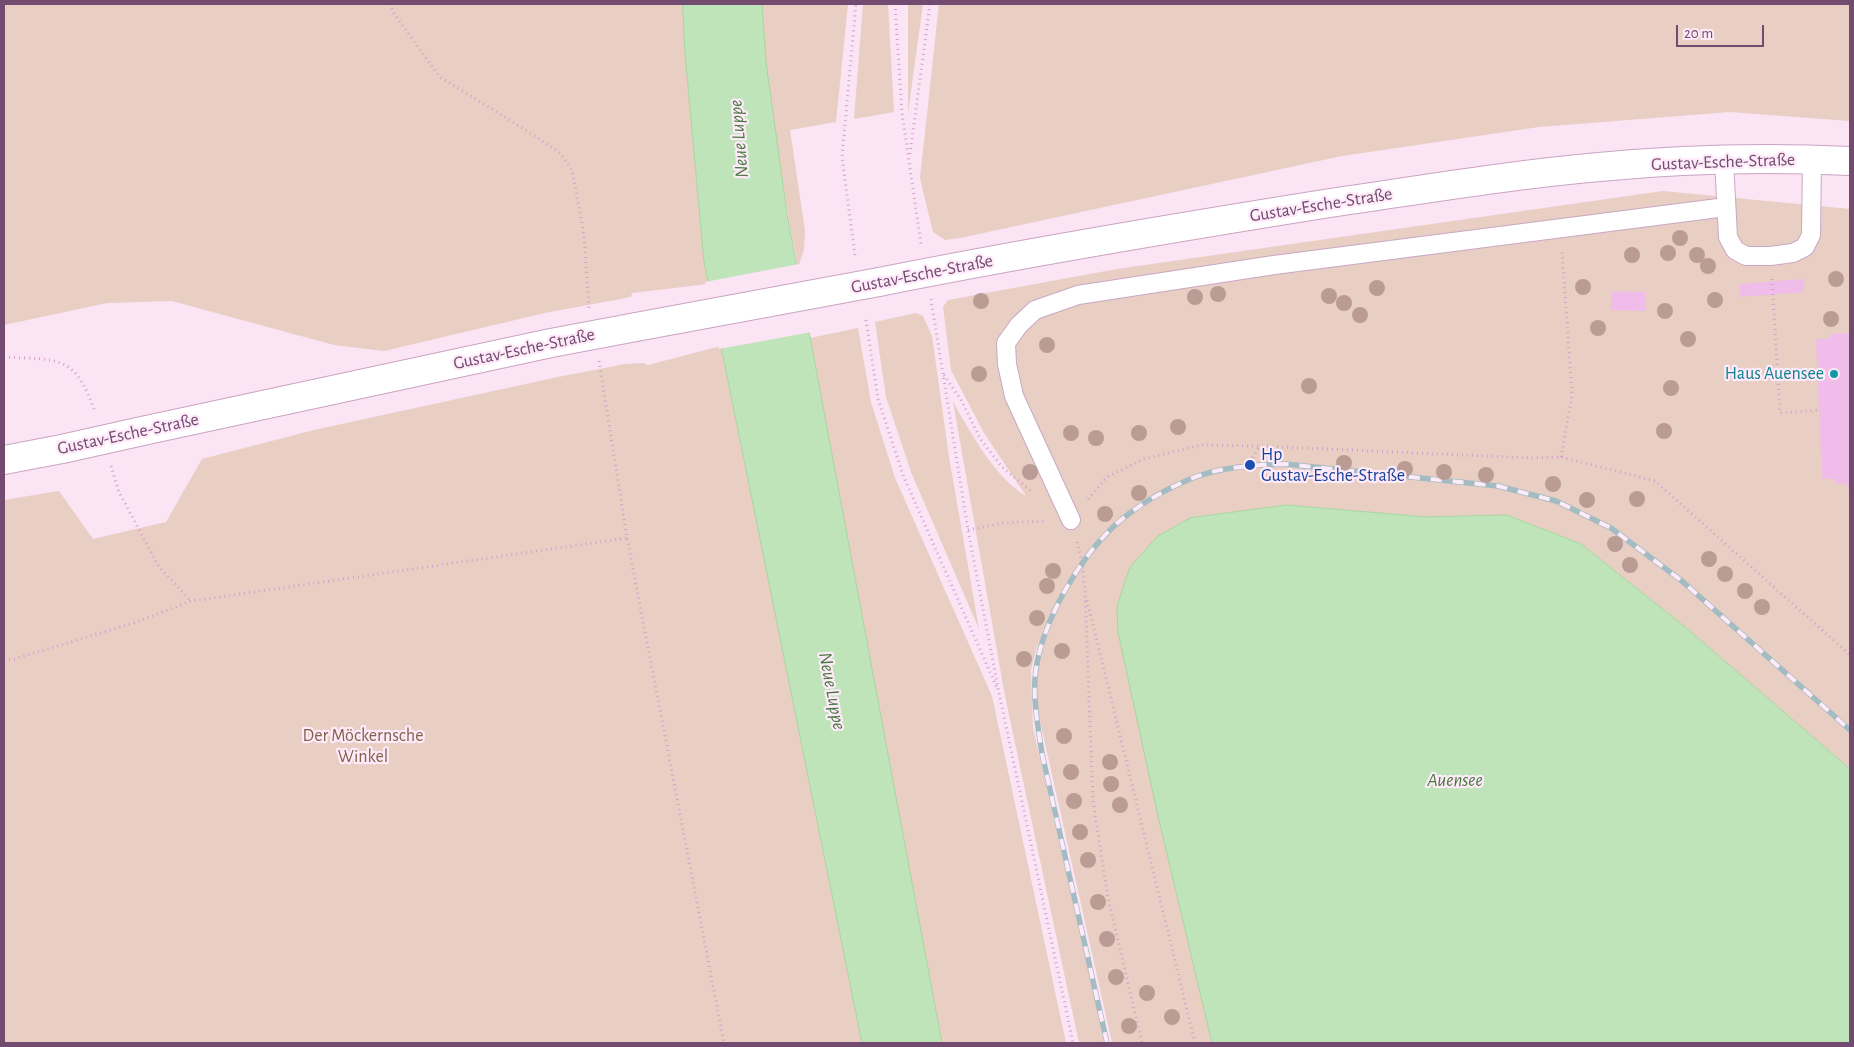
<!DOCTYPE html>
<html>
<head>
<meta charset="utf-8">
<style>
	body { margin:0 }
	#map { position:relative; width:1854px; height:1047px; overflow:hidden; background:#fbe4f4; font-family:"Alegreya Sans",sans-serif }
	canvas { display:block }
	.frame { position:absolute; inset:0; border:5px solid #734a70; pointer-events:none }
	.scale { position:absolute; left:1676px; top:25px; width:88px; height:22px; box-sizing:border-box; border:2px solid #734a70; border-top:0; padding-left:6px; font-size:15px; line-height:18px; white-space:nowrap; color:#734a70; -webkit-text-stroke:4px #feeaf8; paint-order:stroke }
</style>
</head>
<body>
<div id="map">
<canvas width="1854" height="1047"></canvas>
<div class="frame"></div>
<div class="scale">20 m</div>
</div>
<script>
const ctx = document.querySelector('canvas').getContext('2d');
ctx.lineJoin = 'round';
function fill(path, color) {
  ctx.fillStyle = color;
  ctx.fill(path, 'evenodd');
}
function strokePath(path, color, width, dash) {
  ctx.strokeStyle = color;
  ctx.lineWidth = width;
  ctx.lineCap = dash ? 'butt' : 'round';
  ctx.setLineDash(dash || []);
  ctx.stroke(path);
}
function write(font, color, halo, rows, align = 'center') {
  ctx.font = font + ' "Alegreya Sans",sans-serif';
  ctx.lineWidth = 4.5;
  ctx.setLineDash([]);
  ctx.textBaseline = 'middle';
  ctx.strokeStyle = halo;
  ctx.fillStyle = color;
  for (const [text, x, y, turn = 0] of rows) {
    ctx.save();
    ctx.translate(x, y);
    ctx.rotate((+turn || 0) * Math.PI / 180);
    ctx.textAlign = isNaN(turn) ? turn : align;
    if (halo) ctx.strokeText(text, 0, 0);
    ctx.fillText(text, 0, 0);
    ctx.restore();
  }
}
const green = new Path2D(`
	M4,4H683L685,53L704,262L708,284L632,293L631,297L545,313L384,351L334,345L172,301L107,303L4,325Z
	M762,4H848L836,122L790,130L805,231L804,249L798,268C787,213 778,158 771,102C767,70 762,37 762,4Z
	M863,4H888L894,112L854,119Z
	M908,4H923L908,113Z
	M939,4H1850V121L1730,112L1539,127L1342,156L960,238L945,240L933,232L920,178Z
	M1663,191L1850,209V769L1684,626L1581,544L1509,516L1426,517L1287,505L1190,518L1158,816L1212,1043H1112L1034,694L1038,643L1031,670L1033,728L1105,1043H1079L1005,696L953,402C972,434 994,477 1026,496L984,433L951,370L943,307L948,300L1117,269Z
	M916,313L923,316L932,336L949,457L979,629L911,472L886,397L875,322Z
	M858,328L871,402L895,478L992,696L1066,1043H942L810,338Z
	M721,346L862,1043H4V500L59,491L93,539L166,522L202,459L314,430L558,377L625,364L643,363L648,365Z`);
const water = new Path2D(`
	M683,4H762L766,62L787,214L942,1043H862L704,262L685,53Z
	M1287,505L1426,517L1507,515L1581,544L1684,626L1850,769V1043H1212L1158,816L1118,632L1117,606L1130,567L1158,536L1190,518Z`);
const pier = new Path2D(`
	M799,264L812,332L719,349L705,282Z`);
const building = new Path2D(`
	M1803,279L1804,292L1740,297L1739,284Z
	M1611,291L1646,292L1645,311L1611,310Z
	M1850,333V491H1849L1848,483L1836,484L1835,479H1822L1816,339H1830V334Z`);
const path = new Path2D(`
	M389,4L395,15L440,77L524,129L560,153L572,170L584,235L589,309
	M895,4L902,113L921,244
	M910,154L930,4
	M855,255L842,157L856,4
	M1772,279L1780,413L1819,410
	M931,299L968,530L999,693L1073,1043
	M866,320L878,399L903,475L997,688
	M4,357C59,360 75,354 95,412
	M599,361L627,538L724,1043
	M944,375L961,400L981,440L1002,467L1031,491
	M1561,457L1572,395L1562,251
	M1250,462L1259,447
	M111,466L119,492L159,567L191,601
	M1088,499L1107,477L1144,459L1201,445L1259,446L1531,458L1561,457L1655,481L1850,655
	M968,530L1003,523L1047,521
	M1077,542L1082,563L1085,592L1093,801L1108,898L1142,1043
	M1087,600L1195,1043
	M4,660L14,659L134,623L191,601L627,538`);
const service = new Path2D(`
	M1724,160L1728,237L1735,250L1746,256H1770L1793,253L1805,247L1811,235L1812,159
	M1071,520L1014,396L1007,364L1006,343L1019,325L1035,310L1078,295L1274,265L1726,207`);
const secondary = new Path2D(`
	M879,282C1029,252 1179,227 1330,203C1420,190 1509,175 1599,167C1682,159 1767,157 1850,161
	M147,430L551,343L636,327
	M4,460L62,449`);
const rail = new Path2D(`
	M1107,1043L1042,754C1038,725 1031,693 1037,663C1046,616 1079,559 1114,526C1135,507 1162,491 1188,480C1218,467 1252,465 1285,464L1498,486L1556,501L1611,528L1682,581L1850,730`);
const secondaryBridge = new Path2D(`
	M636,327L879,282
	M62,449L147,430`);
const trees = [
	[1680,238],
	[1668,253],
	[1632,255],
	[1697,255],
	[1708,266],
	[1836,279],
	[1583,287],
	[1377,288],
	[1218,294],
	[1329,296],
	[1195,297],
	[1715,300],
	[981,301],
	[1344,303],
	[1665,311],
	[1360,315],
	[1831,319],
	[1598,328],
	[1688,339],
	[1047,345],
	[979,374],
	[1309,386],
	[1671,388],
	[1178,427],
	[1664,431],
	[1071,433],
	[1139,433],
	[1096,438],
	[1344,463],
	[1405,469],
	[1030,472],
	[1444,472],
	[1486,475],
	[1553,484],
	[1139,493],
	[1637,499],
	[1587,500],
	[1105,514],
	[1615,544],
	[1709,559],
	[1630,565],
	[1053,571],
	[1725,574],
	[1047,586],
	[1745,591],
	[1762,607],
	[1037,618],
	[1062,651],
	[1024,659],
	[1064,736],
	[1110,762],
	[1071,772],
	[1111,784],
	[1074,801],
	[1120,805],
	[1080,832],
	[1088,860],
	[1098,902],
	[1107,939],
	[1116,977],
	[1147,993],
	[1172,1017],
	[1129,1026]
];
const markers = [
	[1834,374,5,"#0f9aa8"],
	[1250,465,6,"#1a4fb4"]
];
const streetNames = [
	["Gustav-Esche-Straße",1723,162,-2],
	["Gustav-Esche-Straße",1321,205,-9],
	["Gustav-Esche-Straße",922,274,-11],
	["Gustav-Esche-Straße",524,349,-12],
	["Gustav-Esche-Straße",128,434,-12]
];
const cultureNames = [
	["Haus Auensee",1824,374]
];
const transitNames = [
	["Hp",1261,455],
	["Gustav-Esche-Straße",1261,476]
];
const parkNames = [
	["Der Möckernsche",363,736],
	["Winkel",363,757]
];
const waterNames = [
	["Neue Luppe",739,139,-95],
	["Neue Luppe",832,691,79],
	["Auensee",1455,780]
];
fill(green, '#e8cec3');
fill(water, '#bfe4b9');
strokePath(water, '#a7d6a0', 1);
fill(pier, '#fbe4f4');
fill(building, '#f0bcea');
strokePath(service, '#c9a8c4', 20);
strokePath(secondary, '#caa4c4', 30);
strokePath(path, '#d4a0cf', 3, [1, 4]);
strokePath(service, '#fff', 18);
strokePath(secondary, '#fff', 28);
strokePath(rail, '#a3bcc4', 5.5);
strokePath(rail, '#feeaf8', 4, [11]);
strokePath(secondaryBridge, '#caa4c4', 30, []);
strokePath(secondaryBridge, '#fff', 28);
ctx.fillStyle = '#ba9c95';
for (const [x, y] of trees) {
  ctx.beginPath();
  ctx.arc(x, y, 8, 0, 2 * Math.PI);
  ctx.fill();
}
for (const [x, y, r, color] of markers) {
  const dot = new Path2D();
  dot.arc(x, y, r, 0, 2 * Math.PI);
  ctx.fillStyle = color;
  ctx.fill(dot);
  strokePath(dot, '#feeaf8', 2);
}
write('18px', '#734a70', '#feeaf8', streetNames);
write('18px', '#0d838f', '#feeaf8', cultureNames, 'right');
write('18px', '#164399', '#feeaf8', transitNames, 'left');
write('18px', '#846148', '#feeaf8', parkNames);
write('italic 19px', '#46783f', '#feeaf8', waterNames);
</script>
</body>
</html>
